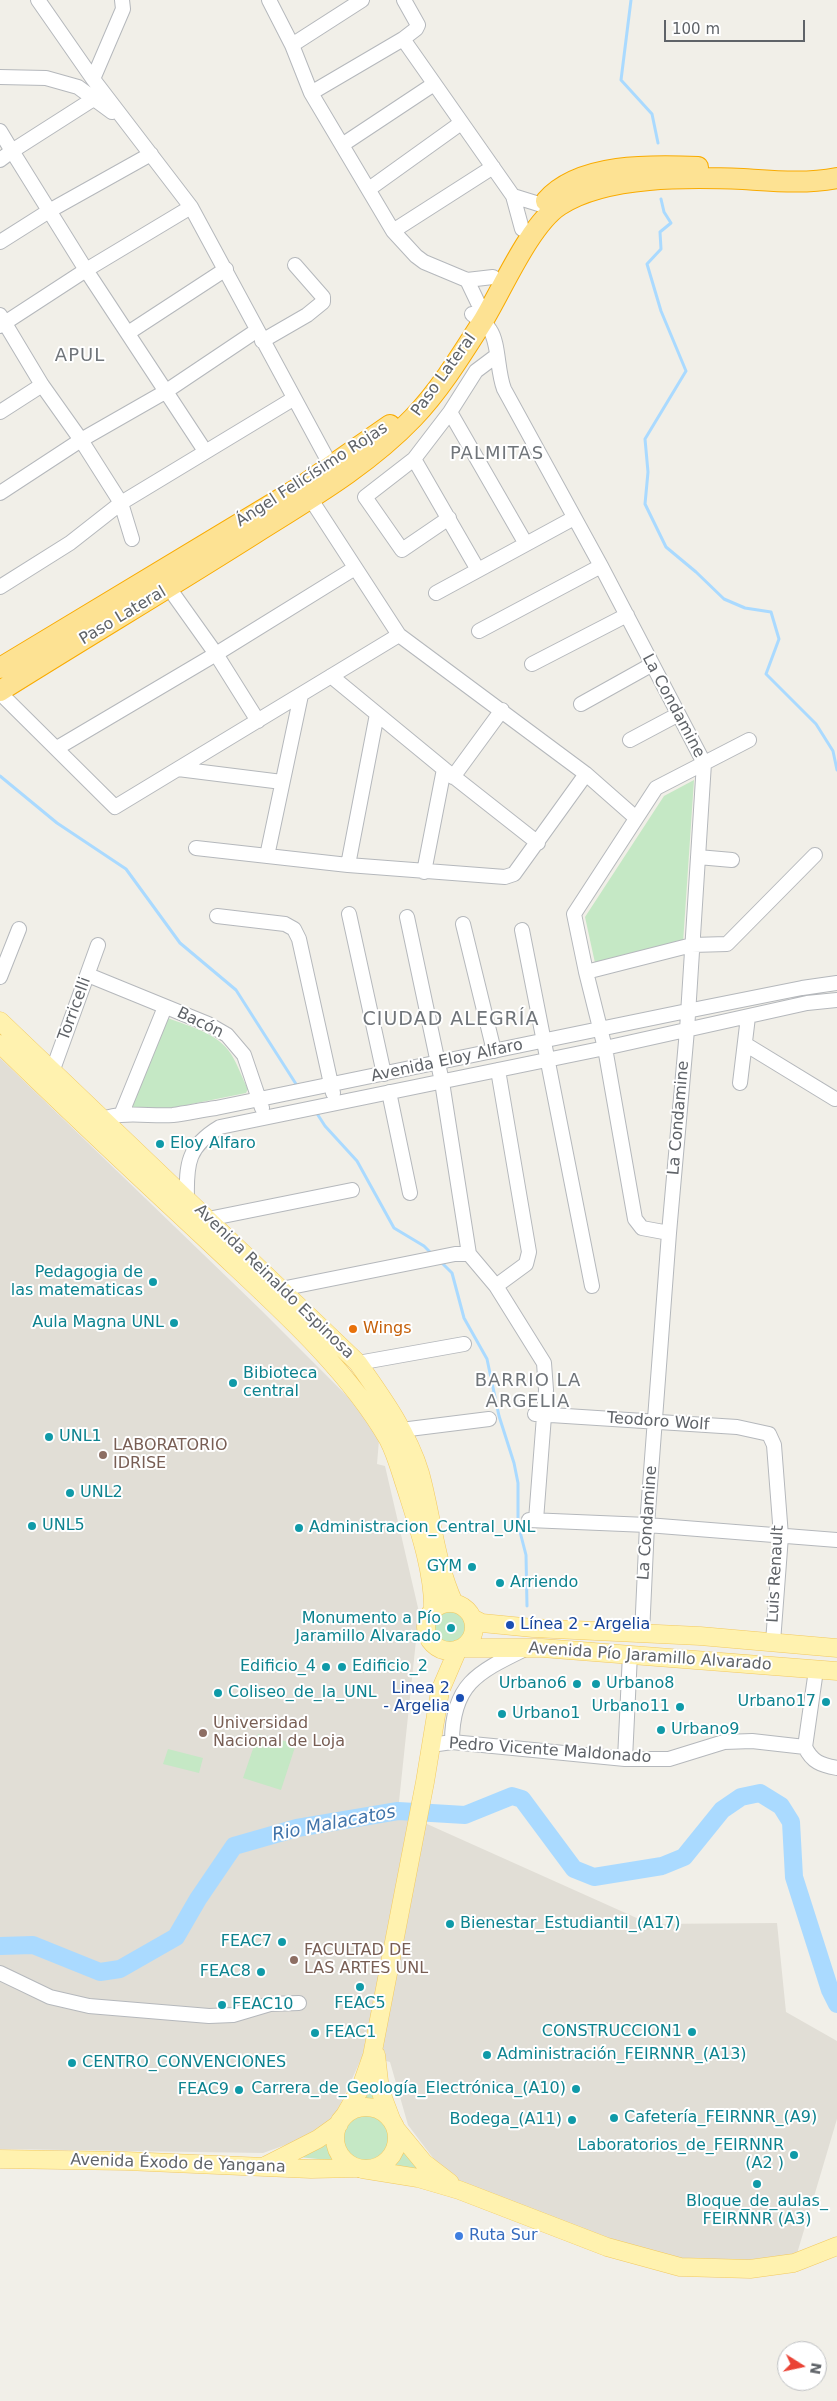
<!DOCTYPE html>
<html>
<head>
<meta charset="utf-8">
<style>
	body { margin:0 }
	#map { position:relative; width:837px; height:2401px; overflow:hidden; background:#f1efe8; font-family:"DejaVu Sans",sans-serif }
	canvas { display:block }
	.north { position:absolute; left:777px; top:2341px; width:50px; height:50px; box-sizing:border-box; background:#fff; border:1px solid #bfc1c3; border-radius:50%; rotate:100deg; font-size:14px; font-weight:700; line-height:20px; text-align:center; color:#5f6368 }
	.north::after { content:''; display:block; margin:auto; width:18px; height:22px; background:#ea4335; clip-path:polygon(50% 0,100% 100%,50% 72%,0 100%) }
	.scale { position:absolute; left:664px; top:20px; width:141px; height:22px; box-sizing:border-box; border:2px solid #5f6368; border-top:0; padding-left:6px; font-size:15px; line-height:18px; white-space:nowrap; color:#5f6368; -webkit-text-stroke:4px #fff; paint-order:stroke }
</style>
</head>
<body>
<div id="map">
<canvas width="837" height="2401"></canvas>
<div class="north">N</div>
<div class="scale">100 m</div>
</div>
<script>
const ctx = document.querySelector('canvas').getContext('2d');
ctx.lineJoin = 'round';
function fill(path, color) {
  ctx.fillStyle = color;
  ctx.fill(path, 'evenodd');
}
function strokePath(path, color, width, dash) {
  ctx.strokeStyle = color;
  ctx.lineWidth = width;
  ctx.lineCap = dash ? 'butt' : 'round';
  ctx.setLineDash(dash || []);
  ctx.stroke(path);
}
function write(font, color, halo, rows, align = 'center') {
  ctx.font = font + ' "DejaVu Sans",sans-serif';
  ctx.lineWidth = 4;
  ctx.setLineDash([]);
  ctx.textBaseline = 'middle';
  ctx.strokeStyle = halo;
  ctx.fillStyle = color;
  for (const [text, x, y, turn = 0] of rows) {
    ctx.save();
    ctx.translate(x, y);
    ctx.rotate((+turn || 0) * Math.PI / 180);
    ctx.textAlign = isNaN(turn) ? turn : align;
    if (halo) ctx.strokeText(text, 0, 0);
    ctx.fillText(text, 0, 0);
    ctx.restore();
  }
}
const education = new Path2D(`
	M0,1058L261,1310L356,1405L379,1440L377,1464L385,1466L419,1612L398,1811L650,1924L777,1923L786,2012L837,2041V2119L796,2257L739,2265L662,2260L465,2187L443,2171L408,2125L390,2062L363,2055L334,2118L302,2139L263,2153L0,2149Z`);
const green = new Path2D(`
	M694,780L683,943L595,963L585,917L664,796Z
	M168,1018C190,1027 218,1033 231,1054C238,1065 242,1078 248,1089L246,1093L167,1109L132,1107Z
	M433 1627a17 17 0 1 1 34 0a17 17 0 1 1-34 0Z
	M258,1734L296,1744L281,1790L243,1778Z
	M168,1749L203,1758L199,1773L163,1764Z
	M371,2078L378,2104L361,2102Z
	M341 2138a25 25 0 1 1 50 0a25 25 0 1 1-50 0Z
	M329,2141L333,2154L338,2161L298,2157Z
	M401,2146L432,2176L389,2167L396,2160Z`);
const stream = new Path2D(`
	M631,0L621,80L652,114L658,143
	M661,199L664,212L671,223L660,232L661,249L647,264L661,311L686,371L645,439L648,472L645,504L666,547L696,572L724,599L745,608L771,612L779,639L766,674L816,724L833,751L837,770
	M0,776L57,823L126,869L180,943L236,990L296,1084
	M316,1112L325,1126L357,1161L394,1228L424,1246L432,1254
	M442,1263L452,1273L464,1318L487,1359L499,1416L514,1463L518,1483V1524L526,1555L527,1606`);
const river = new Path2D(`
	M0,1946L33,1945L100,1972L120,1969L176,1937L198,1899L234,1846L297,1828L398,1811L465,1815L512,1796L522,1799L574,1869L594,1877L662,1866L684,1857L722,1810L741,1797L760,1793L781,1806L791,1822L794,1877L830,1990L837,2004`);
const minor = new Path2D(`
	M38,0L93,79L191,207L331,466
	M269,0L292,45L311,93
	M403,39L416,29L418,25L404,0
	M292,45L362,0
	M0,77L46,78L78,87L112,112
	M93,79L123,9L122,0
	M0,131L12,151L95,98
	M342,145L434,84
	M0,160L12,151L86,270L205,451
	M369,189L461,123
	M513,196L542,205
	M393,231L493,167
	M0,242L49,211L151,154
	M493,277L467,280L424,262L416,256L393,231L311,93L403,39L513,196L522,229
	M467,280L478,303
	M472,314C478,319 486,323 490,330C499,343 497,371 504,389L601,566L704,763L687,1030L669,1233L647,1525L642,1634
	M0,315L42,385L81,440L121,503L132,539
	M0,326L86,270L191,207
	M128,333L226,269
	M262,341L307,315L323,302V297L295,265
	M0,412L42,385
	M450,412L526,544
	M414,459L478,570
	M0,493L81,440L165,392L256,331
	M310,498L399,635L586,774L636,818
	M449,518L402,550L365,497L414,459L450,412L476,371L496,356
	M0,587L70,543L121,503L293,399
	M169,588L216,654L258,721
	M436,593L574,518
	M479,631L601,566
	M532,664L627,615
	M331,676L444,769
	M0,693L115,807L399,635
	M581,704L651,665
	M630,740L677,715
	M57,748L216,654L355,568
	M178,769L282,782
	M453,777L502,710
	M196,848L348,865L505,877L514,874L586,774
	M267,856L301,695
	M698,857L732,860
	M348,865L377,714
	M424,872L444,769L538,843
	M349,914L384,1074
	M217,916L285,924L294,929L299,939L333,1093
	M407,917L442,1082L469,1254L496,1286
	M463,924L494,1051
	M522,930L592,1286
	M586,972L692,945L727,944L815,855
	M88,975L208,1024L227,1035L244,1055L262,1108
	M0,977L19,929
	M745,1044L835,1099
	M498,1070L529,1252L526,1264L496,1286L544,1363L546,1390L536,1520
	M52,1072L98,945
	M740,1083L748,1017
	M389,1092L410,1193
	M121,1115L165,1007
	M95,1123C118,1109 147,1117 173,1115C187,1113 202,1110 216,1108L687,1011L802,988L837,983
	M187,1199C186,1163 188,1146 220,1127L605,1048L807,1003L837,1000
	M208,1219L352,1190
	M669,1233L642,1228L635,1219L605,1048L586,972L574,914L656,788L749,740
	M274,1293L281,1289L455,1254H469
	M358,1363L464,1344
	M535,1414L737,1427L769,1434L774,1445L781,1536L773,1642
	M401,1430L489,1419
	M529,1520L647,1525L837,1540
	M452,1742C452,1684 478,1672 525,1649
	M431,1745L452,1742L625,1759H669L724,1742L752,1741L805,1747C812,1762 821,1765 837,1768
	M805,1747L816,1670
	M625,1759L630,1654
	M0,1973L50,1997L89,2006L209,2016L233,2015L270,2004L299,2003`);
const major = new Path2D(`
	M0,1021L358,1363C382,1397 408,1433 420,1473C432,1516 435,1562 454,1603
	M0,1044C69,1112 140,1178 211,1244C272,1302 346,1366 388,1439C396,1454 400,1470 405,1485C417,1523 434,1571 433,1610
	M426 1627a24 24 0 1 1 48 0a24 24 0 1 1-48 0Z
	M472,1618L482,1623L533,1628L700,1636L837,1648
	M462,1648H542L837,1671
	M376,2055L380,2090L391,2119
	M335 2138a31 31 0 1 1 62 0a31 31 0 1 1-62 0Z
	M345,2115L361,2087L372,2056L425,1782L440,1691L458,1649
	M396,2129L424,2163L450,2183
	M0,2159L126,2161L311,2169L356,2168
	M263,2167L318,2139L339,2124
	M362,2169L418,2178L459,2190L607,2247L680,2267L750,2269L794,2263L837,2246`);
const highway = new Path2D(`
	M546,201C579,163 652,165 698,167
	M0,668L302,486L390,425
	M0,691C86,637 172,586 257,532C311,498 368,465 413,418C440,390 462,354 483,321C502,290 530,224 560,205C606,175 690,177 743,179C775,181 806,184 837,178`);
const markers = [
	[160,1144,5,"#0f9aa8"],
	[153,1282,5,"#0f9aa8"],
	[174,1323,5,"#0f9aa8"],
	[353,1329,5,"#e8710a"],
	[233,1383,5,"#0f9aa8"],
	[49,1437,5,"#0f9aa8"],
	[103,1455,5,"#8d6e63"],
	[70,1493,5,"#0f9aa8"],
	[32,1526,5,"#0f9aa8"],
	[299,1528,5,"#0f9aa8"],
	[472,1567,5,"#0f9aa8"],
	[500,1583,5,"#0f9aa8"],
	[510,1625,5,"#1a4fb4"],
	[451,1628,5,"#0f9aa8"],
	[326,1667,5,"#0f9aa8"],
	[342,1667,5,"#0f9aa8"],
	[577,1684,5,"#0f9aa8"],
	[596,1684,5,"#0f9aa8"],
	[218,1693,5,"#0f9aa8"],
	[460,1698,5,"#1a4fb4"],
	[826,1702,5,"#0f9aa8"],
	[680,1707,5,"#0f9aa8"],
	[502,1714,5,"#0f9aa8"],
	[661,1730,5,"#0f9aa8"],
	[203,1733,5,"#8d6e63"],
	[450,1924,5,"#0f9aa8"],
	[282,1942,5,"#0f9aa8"],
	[294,1960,5,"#8d6e63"],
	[261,1972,5,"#0f9aa8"],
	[360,1987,5,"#0f9aa8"],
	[222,2005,5,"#0f9aa8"],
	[692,2032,5,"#0f9aa8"],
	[315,2033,5,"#0f9aa8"],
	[487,2055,5,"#0f9aa8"],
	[72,2063,5,"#0f9aa8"],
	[576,2089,5,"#0f9aa8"],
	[239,2090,5,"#0f9aa8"],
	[614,2118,5,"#0f9aa8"],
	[572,2120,5,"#0f9aa8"],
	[794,2155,5,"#0f9aa8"],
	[757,2184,5,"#0f9aa8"],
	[459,2236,5,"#3f7fe0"]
];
const streetNames = [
	["Paso Lateral",444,375,-54],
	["Ángel Felicísimo Rojas",312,475,-33],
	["Paso Lateral",123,616,-31],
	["La Condamine",673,706,62],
	["Torricelli",75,1009,-70],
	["Bacón",200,1023,26],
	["Avenida Eloy Alfaro",447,1061,-12],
	["La Condamine",679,1118,-85],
	["Avenida Reinaldo Espinosa",274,1282,44],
	["Teodoro Wolf",658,1422,4],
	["La Condamine",648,1523,-86],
	["Luis Renault",776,1574,-87],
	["Avenida Pío Jaramillo Alvarado",650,1657,4],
	["Pedro Vicente Maldonado",550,1751,4],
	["Avenida Éxodo de Yangana",178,2164,2]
];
const cultureNames = [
	["Eloy Alfaro",170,1144],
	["Pedagogia de",143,1273,"right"],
	["las matematicas",143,1291,"right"],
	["Aula Magna UNL",164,1323,"right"],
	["Bibioteca",243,1374],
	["central",243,1392],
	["UNL1",59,1437],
	["UNL2",80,1493],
	["UNL5",42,1526],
	["Administracion_Central_UNL",309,1528],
	["GYM",462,1567,"right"],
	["Arriendo",510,1583],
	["Monumento a Pío",441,1619,"right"],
	["Jaramillo Alvarado",441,1637,"right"],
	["Edificio_4",316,1667,"right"],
	["Edificio_2",352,1667],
	["Urbano6",567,1684,"right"],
	["Urbano8",606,1684],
	["Coliseo_de_la_UNL",228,1693],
	["Urbano17",816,1702,"right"],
	["Urbano11",670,1707,"right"],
	["Urbano1",512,1714],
	["Urbano9",671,1730],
	["Bienestar_Estudiantil_(A17)",460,1924],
	["FEAC7",272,1942,"right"],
	["FEAC8",251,1972,"right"],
	["FEAC5",360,2004,"center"],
	["FEAC10",232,2005],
	["CONSTRUCCION1",682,2032,"right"],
	["FEAC1",325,2033],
	["Administración_FEIRNNR_(A13)",497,2055],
	["CENTRO_CONVENCIONES",82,2063],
	["Carrera_de_Geología_Electrónica_(A10)",566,2089,"right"],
	["FEAC9",229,2090,"right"],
	["Cafetería_FEIRNNR_(A9)",624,2118],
	["Bodega_(A11)",562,2120,"right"],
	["Laboratorios_de_FEIRNNR",784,2146,"right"],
	["(A2 )",784,2164,"right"],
	["Bloque_de_aulas_",757,2202,"center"],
	["FEIRNNR (A3)",757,2220,"center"]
];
const foodNames = [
	["Wings",363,1329]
];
const educationNames = [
	["LABORATORIO",113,1446],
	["IDRISE",113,1464],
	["Universidad",213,1724],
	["Nacional de Loja",213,1742],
	["FACULTAD DE",304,1951],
	["LAS ARTES UNL",304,1969]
];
const transitNames = [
	["Línea 2 - Argelia",520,1625],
	["Linea 2",450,1689,"right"],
	["- Argelia",450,1707,"right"]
];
const shopNames = [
	["Ruta Sur",469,2236]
];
const neighbourhoodNames = [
	["APUL",80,356],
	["PALMITAS",497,454],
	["BARRIO LA",528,1381],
	["ARGELIA",528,1402]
];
const waterNames = [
	["Rio Malacatos",334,1824,-11]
];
const quarterNames = [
	["CIUDAD ALEGRÍA",451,1020]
];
fill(education, '#e1ded6');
fill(green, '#c5e8c5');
strokePath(stream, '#aadaff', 3);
strokePath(river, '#aadaff', 18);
strokePath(minor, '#b5b8bc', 16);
strokePath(major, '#f2c960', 19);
strokePath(highway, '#f9ab00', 22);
strokePath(minor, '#fff', 14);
strokePath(major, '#fff2af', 18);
strokePath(highway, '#fde293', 20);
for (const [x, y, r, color] of markers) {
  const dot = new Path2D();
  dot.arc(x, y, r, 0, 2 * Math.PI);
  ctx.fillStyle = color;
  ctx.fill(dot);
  strokePath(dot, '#fff', 2);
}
write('16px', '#5f6368', '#fff', streetNames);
write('16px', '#0d838f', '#fff', cultureNames, 'left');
write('16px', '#c56008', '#fff', foodNames, 'left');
write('16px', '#785e54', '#fff', educationNames, 'left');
write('16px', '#164399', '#fff', transitNames, 'left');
write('16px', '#366cbe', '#fff', shopNames, 'left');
ctx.letterSpacing = '1px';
write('18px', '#70757a', '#fff', neighbourhoodNames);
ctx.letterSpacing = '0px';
write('italic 18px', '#4174aa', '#fff', waterNames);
ctx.letterSpacing = '1px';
write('19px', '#70757a', '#fff', quarterNames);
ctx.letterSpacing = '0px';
</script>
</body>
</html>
